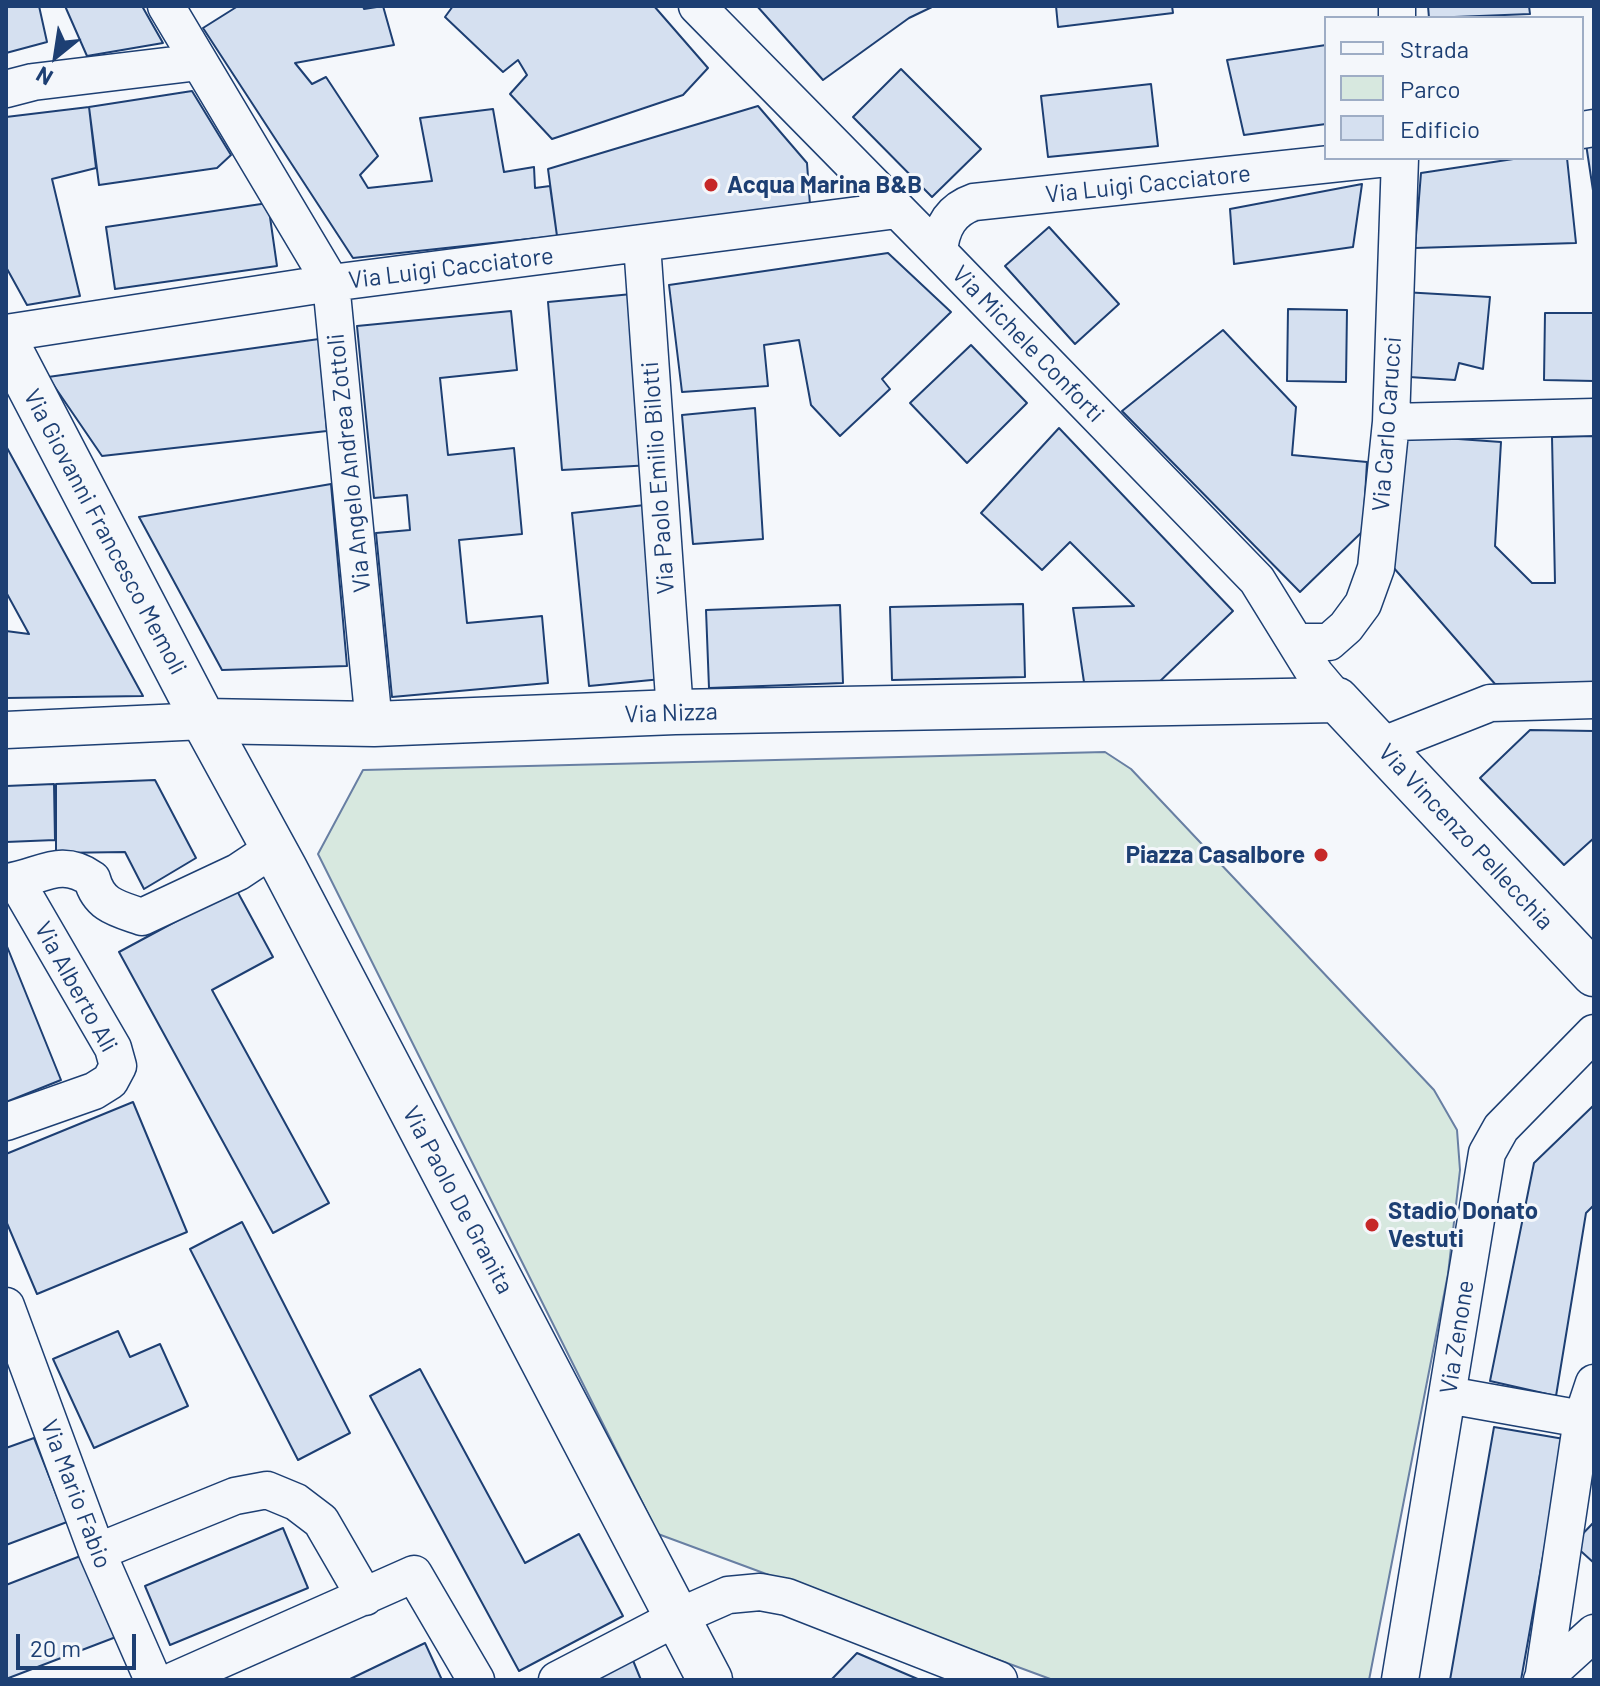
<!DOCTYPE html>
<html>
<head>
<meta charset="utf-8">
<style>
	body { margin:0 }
	#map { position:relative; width:1600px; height:1686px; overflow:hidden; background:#f4f7fb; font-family:Barlow,sans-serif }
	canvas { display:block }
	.frame { position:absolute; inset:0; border:8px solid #1d3f73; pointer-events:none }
	.legend { position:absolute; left:1324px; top:16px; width:260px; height:144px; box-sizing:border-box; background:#f4f7fb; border:2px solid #9eadc5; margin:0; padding:10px 14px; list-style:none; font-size:24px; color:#1d3f73 }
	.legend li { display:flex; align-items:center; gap:16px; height:40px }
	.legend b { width:40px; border:2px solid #9eadc5 }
	.north { position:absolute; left:16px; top:16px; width:80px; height:80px; -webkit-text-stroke:6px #f4f7fb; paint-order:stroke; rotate:210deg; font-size:22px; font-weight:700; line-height:32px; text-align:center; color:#1d3f73 }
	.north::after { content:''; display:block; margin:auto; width:28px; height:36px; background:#1d3f73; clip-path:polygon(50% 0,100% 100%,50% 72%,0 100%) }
	.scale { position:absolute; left:16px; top:1634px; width:120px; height:36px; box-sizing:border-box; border:4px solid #1d3f73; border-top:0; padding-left:10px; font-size:24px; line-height:28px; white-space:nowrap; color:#1d3f73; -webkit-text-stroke:6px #f4f7fb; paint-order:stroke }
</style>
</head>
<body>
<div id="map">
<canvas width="1600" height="1686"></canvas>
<div class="frame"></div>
<ul class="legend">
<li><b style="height:10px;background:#f4f7fb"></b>Strada</li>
<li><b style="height:22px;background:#d7e8df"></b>Parco</li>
<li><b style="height:22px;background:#d5e0f0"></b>Edificio</li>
</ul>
<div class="north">N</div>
<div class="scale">20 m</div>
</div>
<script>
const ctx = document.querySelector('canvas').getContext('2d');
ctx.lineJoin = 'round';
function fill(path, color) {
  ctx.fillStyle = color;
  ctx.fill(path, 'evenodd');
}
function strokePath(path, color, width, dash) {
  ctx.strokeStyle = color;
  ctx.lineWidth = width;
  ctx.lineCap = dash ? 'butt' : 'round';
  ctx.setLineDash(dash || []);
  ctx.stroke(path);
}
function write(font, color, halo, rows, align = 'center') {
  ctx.font = font + ' Barlow,sans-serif';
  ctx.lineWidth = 6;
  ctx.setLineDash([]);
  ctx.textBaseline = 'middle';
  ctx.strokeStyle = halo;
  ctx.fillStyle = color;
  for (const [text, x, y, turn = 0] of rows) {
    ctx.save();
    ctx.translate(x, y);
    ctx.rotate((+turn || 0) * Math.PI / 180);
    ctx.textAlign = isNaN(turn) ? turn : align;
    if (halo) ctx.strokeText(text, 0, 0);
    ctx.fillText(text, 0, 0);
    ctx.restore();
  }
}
const green = new Path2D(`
	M1105,752L1131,769L1434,1090L1457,1130L1460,1170L1448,1274L1369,1680H1053L658,1534L318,854L363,770Z`);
const building = new Path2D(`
	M6,6H39L47,42L6,53Z
	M65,6H142L163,43L87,56Z
	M363,6L364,9L383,6L394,45L295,63L312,84L326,77L378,156L360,175L368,188L432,181L420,118L493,109L504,172L534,167L535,188L550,186L557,236L353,258L203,28L238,6Z
	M453,6H654L708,68L683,95L552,139L510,94L527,75L518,60L503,72L445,17Z
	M757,6H934L909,18L823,80Z
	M1056,6H1172L1173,13L1058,27Z
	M1428,6H1529L1530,14L1429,18Z
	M1326,45V124L1244,135L1227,60Z
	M901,69L981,149L932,197L853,117Z
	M1151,84L1158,146L1048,157L1041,96Z
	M192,91L231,155L217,168L99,185L89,107Z
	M758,106L807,163L810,205L557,236L548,169Z
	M89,107L96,168L52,179L80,296L27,305L6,267V117Z
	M1594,143V197L1586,144Z
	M1520,158H1567L1576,243L1415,248L1421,173Z
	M1362,184L1353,247L1234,264L1230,209Z
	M268,203L277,266L115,289L106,227Z
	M1049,227L1119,304L1075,344L1005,266Z
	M888,253L951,312L882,379L890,389L840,436L811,405L799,340L764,345L768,386L682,392L669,285Z
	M1403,292L1490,297L1483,369L1459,363L1455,380L1394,376Z
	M632,294L652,465L562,470L548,302Z
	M1288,309L1347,310L1346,382L1287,381Z
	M511,311L517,370L440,378L448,455L514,448L522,534L459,540L467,623L542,616L548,683L392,697L376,533L410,530L407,495L374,498L357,326Z
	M1545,313H1594V381L1544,380Z
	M1223,330L1296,407L1292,455L1367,462L1363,531L1300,592L1122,411Z
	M319,339L327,431L102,456L48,377Z
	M971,345L1027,403L967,463L910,403Z
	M755,408L763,539L693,544L682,415Z
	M1059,428L1233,611L1156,685L1084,682L1073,608L1134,606L1070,542L1042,570L981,513Z
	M1401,435L1501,442L1495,546L1532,583H1555L1552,437L1594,436V683L1495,684L1393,567Z
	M6,446L143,696L6,698V631L29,634L6,592Z
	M331,484L347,666L222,670L139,517Z
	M645,505L662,679L589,686L572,513Z
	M1023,604L1025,677L892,680L890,607Z
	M840,605L843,683L709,688L706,610Z
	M1530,730L1594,731V838L1564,865L1480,778Z
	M155,780L196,858L144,889L125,852L56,853V784Z
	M54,784L55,840L6,842V786Z
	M236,889L273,957L212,990L329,1203L273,1233L119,952Z
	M6,944L61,1080L6,1102Z
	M133,1102L187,1232L37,1294L6,1221V1154Z
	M1594,1105V1205L1586,1213L1556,1396L1490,1381L1534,1163Z
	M242,1222L350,1433L298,1460L190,1249Z
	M118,1331L130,1357L160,1344L188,1406L94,1448L53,1359Z
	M420,1369L525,1563L579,1534L623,1616L519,1671L370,1396Z
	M1494,1427L1564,1439L1521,1680H1450Z
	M34,1438L67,1522L6,1545V1448Z
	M1594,1522V1563L1573,1544Z
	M283,1528L308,1588L170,1645L145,1586Z
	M83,1555L116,1637L6,1679V1585Z
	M425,1643L442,1680H348Z
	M857,1653L920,1680H831Z
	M632,1658L641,1680H592Z`);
const minor = new Path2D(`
	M166,6L331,283L374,724
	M697,6L939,252L1257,580L1315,674L1337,700
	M1397,6V18
	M6,89L33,82L199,62
	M1582,130L1594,128
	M642,244L675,712
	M939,252C941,227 951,210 974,202L1387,158
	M6,333L331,283L897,210
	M1391,422L1594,417
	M1296,642H1329L1346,627L1363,604L1376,568L1391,422L1400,158
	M6,730L204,721
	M1381,746L1490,703L1594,700
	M6,882C40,878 60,856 92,879C99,906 119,909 142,917L238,872L274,848
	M6,1122L94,1091L110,1081L118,1066L113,1048L16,881
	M6,1306L97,1552L153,1680
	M1448,1395L1582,1419
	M97,1552L235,1496L267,1490L296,1502L321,1521L365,1597
	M175,1680L414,1574L476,1680
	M557,1680L678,1617L728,1595L760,1592L787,1597L999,1680
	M1400,1680L1487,1153L1501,1128L1594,1033
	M1542,1680L1594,1633
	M1543,1680L1582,1419L1594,1383`);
const tertiary = new Path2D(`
	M204,721L285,869L710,1680`);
const secondary = new Path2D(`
	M6,342L204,721L374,724L675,712L1337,700L1594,974`);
const markers = [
	[711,185,8,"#c62828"],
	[1321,855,8,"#c62828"],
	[1372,1225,8,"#c62828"]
];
const streetNames = [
	["Via Luigi Cacciatore",1148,184,-6],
	["Via Luigi Cacciatore",451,268,-7],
	["Via Michele Conforti",1028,344,46],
	["Via Carlo Carucci",1387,424,-86],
	["Via Angelo Andrea Zottoli",349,463,-96],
	["Via Paolo Emilio Bilotti",658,478,-94],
	["Via Giovanni Francesco Memoli",105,532,62],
	["Via Nizza",671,713,-2],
	["Via Vincenzo Pellecchia",1466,837,47],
	["Via Alberto Ali",76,987,61],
	["Via Paolo De Granita",458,1200,62],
	["Via Zenone",1457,1337,-81],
	["Via Mario Fabio",76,1494,69]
];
const poiNames = [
	["Acqua Marina B&B",727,185],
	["Piazza Casalbore",1305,855,"right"],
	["Stadio Donato",1388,1211],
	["Vestuti",1388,1239]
];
fill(green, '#d7e8df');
strokePath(green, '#687fa3', 2);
fill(building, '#d5e0f0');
strokePath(building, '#1d3f73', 2);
strokePath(minor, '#1d3f73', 39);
strokePath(tertiary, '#1d3f73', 47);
strokePath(secondary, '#1d3f73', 47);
strokePath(minor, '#f4f7fb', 36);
strokePath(tertiary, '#f4f7fb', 44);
strokePath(secondary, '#f4f7fb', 44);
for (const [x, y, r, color] of markers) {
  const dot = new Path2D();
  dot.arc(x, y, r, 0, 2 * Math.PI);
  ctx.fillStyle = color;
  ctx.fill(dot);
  strokePath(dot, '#f4f7fb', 3);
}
write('24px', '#1d3f73', '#f4f7fb', streetNames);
write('bold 24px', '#1d3f73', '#f4f7fb', poiNames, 'left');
</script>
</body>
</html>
